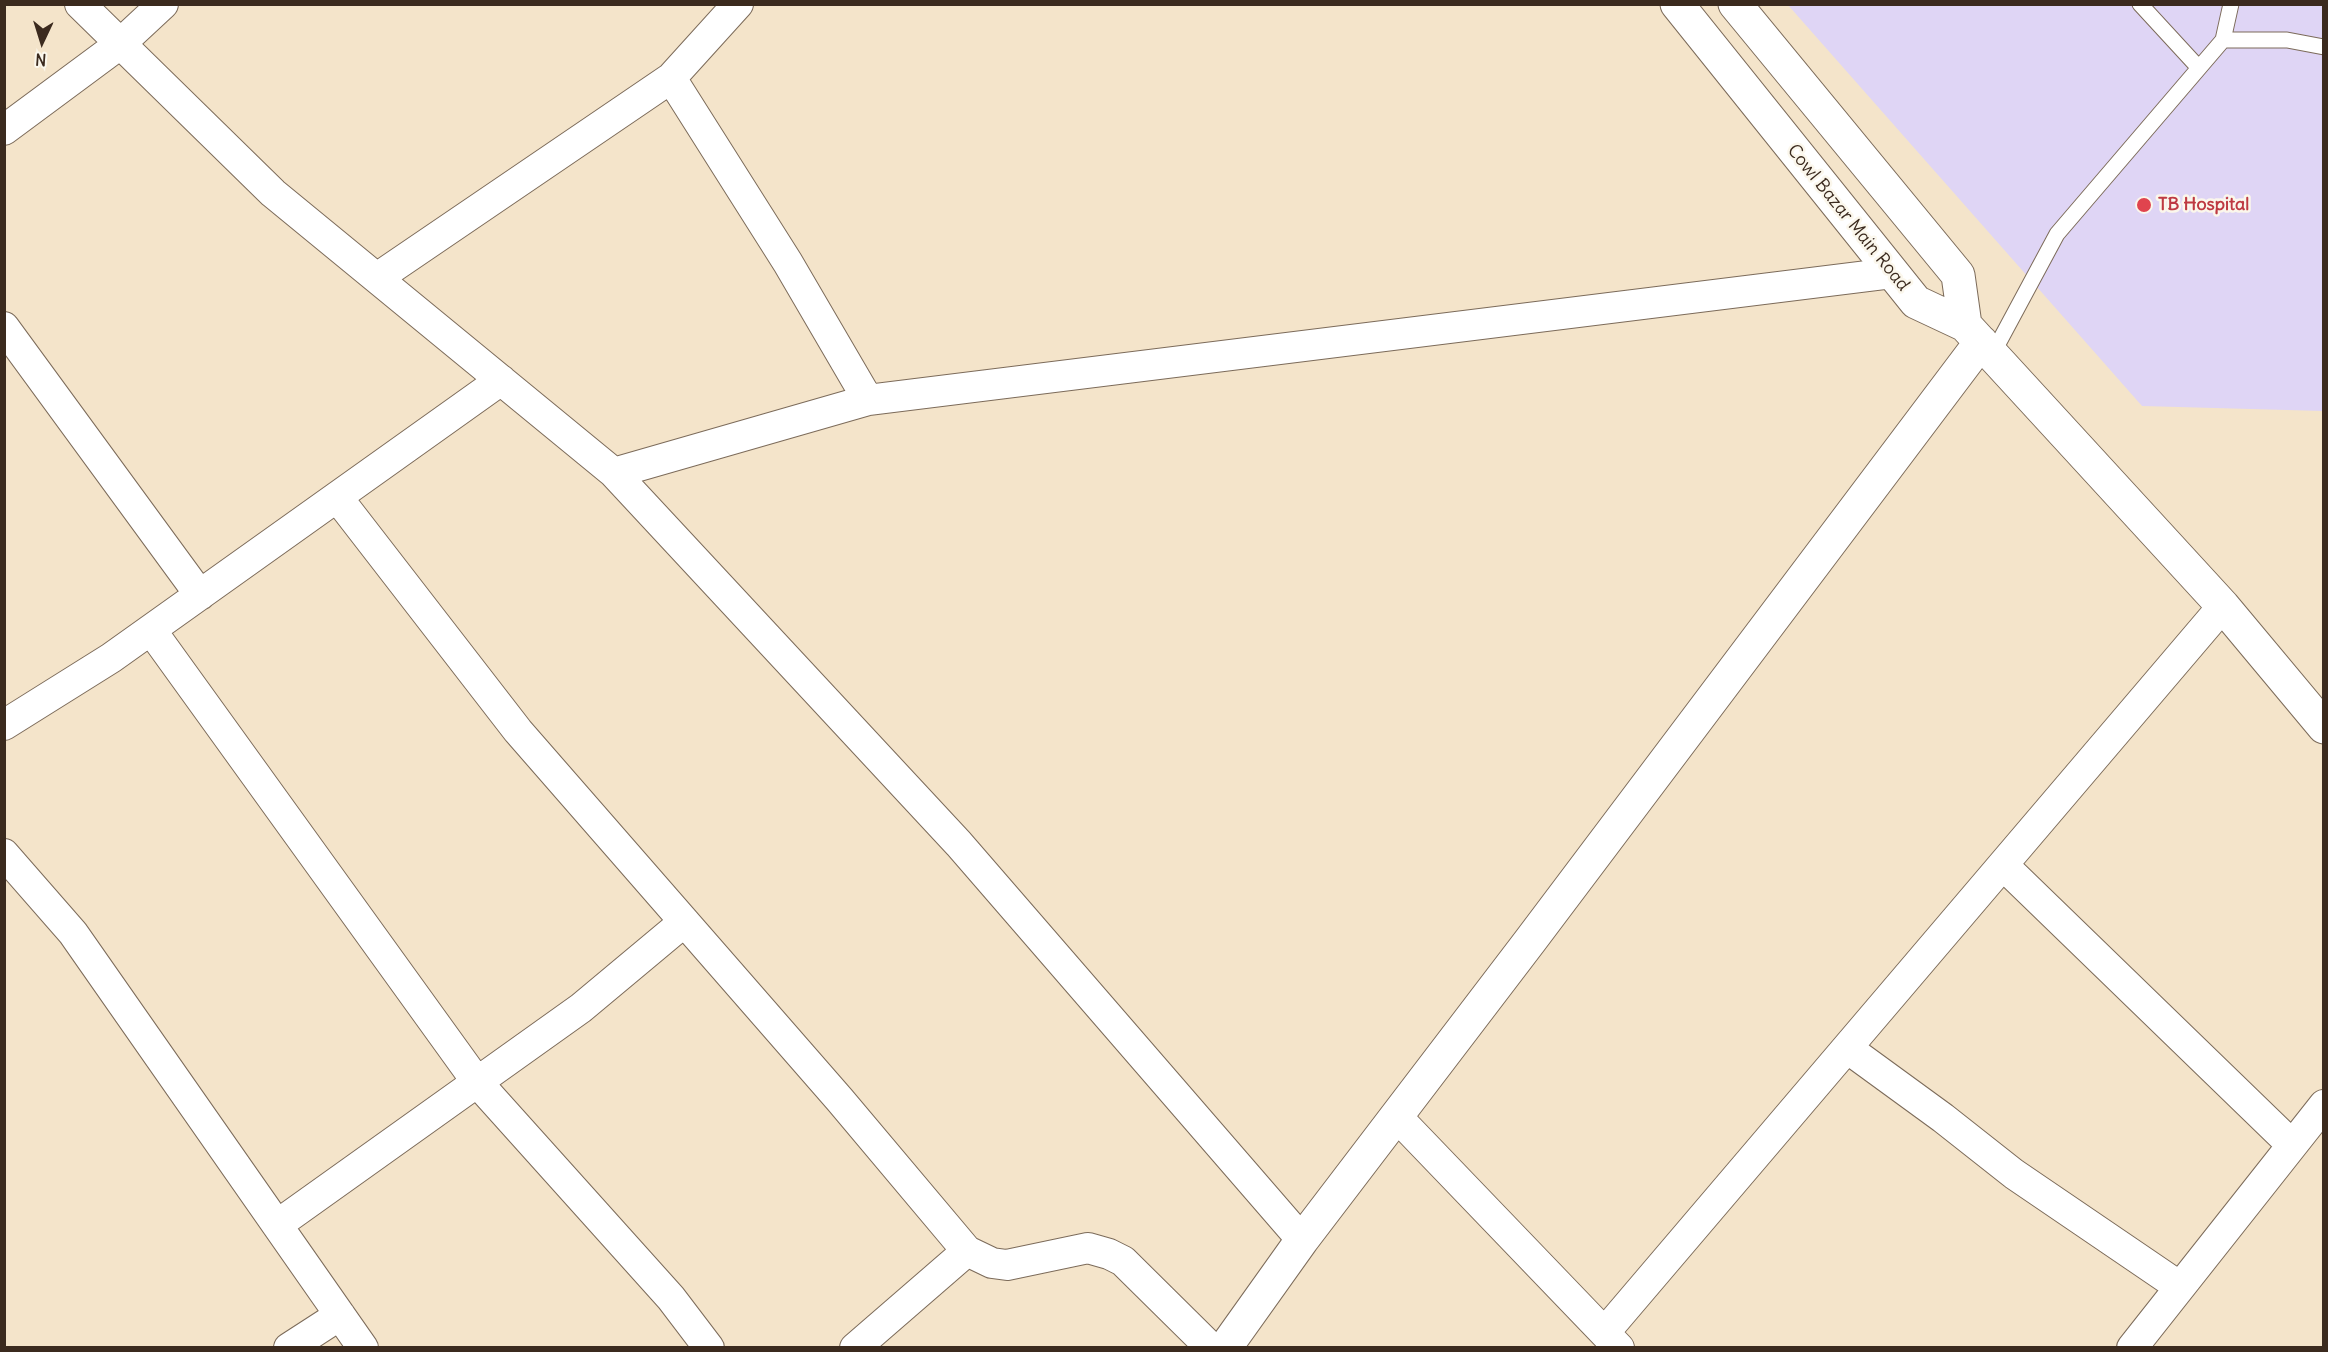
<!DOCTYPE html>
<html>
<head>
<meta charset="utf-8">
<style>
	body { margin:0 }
	#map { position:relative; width:2328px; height:1352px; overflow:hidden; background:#f4e4ca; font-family:Delius,sans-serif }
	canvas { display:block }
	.frame { position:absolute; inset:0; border:6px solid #3b2a1e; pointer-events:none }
	.north { position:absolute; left:12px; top:12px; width:60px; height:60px; -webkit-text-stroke:4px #fbf7ec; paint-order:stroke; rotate:184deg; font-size:16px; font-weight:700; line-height:24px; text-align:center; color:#3b2a1e }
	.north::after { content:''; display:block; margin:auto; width:21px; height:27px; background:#3b2a1e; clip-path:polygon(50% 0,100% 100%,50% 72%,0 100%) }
</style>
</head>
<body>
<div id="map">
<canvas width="2328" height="1352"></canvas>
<div class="frame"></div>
<div class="north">N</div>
</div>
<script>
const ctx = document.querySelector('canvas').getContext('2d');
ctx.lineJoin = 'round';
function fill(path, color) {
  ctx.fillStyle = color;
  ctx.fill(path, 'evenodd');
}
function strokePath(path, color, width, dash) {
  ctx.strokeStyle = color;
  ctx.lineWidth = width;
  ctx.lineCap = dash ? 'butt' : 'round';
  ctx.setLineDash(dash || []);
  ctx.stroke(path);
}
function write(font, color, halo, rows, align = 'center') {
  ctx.font = font + ' Delius,sans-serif';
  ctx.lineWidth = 5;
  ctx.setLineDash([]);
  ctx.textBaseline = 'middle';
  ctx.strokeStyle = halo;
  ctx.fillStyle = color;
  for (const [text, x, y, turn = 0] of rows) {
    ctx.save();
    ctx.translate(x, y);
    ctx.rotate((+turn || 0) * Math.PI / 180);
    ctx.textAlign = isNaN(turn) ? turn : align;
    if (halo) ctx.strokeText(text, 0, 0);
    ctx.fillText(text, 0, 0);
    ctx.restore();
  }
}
const built = new Path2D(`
	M1788,5H2323V411L2142,406Z`);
const lane = new Path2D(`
	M2140,4L2198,67
	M2223,40H2287L2324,47
	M1992,355L2057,234L2223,40L2231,4`);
const street = new Path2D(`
	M80,4L273,193L614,473L959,844L1302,1240
	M671,78L788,263L868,400
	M4,130L120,44L163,4
	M377,278L671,78L738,4
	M4,327L200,595
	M614,473L868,400L1892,273
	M337,497L518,731L840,1100L967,1251L992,1263L1007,1265L1088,1248L1109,1254L1123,1261L1211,1348
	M151,630L477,1082L671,1298L709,1348
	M4,725L111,658L501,380
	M4,854L73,933L363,1348
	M2003,865L2292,1145
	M1847,1048L1943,1118L2014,1174L2180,1287
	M1397,1117L1619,1348
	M277,1225L581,1008L684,922
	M1605,1332L2223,606
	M289,1348L340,1315
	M855,1348L967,1251
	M2132,1348L2324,1105`);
const secondary = new Path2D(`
	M1677,4L1916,302L1965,325L2223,606L2324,727
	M1735,4L1958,275L1965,325
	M1225,1348L1302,1240L1530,941L1981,342`);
const markers = [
	[2144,205,8,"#e0444e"]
];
const healthNames = [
	["TB Hospital",2158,205]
];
const streetNames = [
	["Cowl Bazar Main Road",1848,218,51]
];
fill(built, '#dfd5f5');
strokePath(lane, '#7c6b5a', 17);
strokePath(street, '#7c6b5a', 32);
strokePath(secondary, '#7c6b5a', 35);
strokePath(lane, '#fff', 15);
strokePath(street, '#fff', 30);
strokePath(secondary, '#fff', 33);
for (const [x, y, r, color] of markers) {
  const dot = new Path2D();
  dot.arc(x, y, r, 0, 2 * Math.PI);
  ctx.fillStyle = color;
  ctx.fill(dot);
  strokePath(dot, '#fbf7ec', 2);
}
write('bold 18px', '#be3a42', '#fbf7ec', healthNames, 'left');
write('18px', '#3b2a1e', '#fbf7ec', streetNames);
</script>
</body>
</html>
